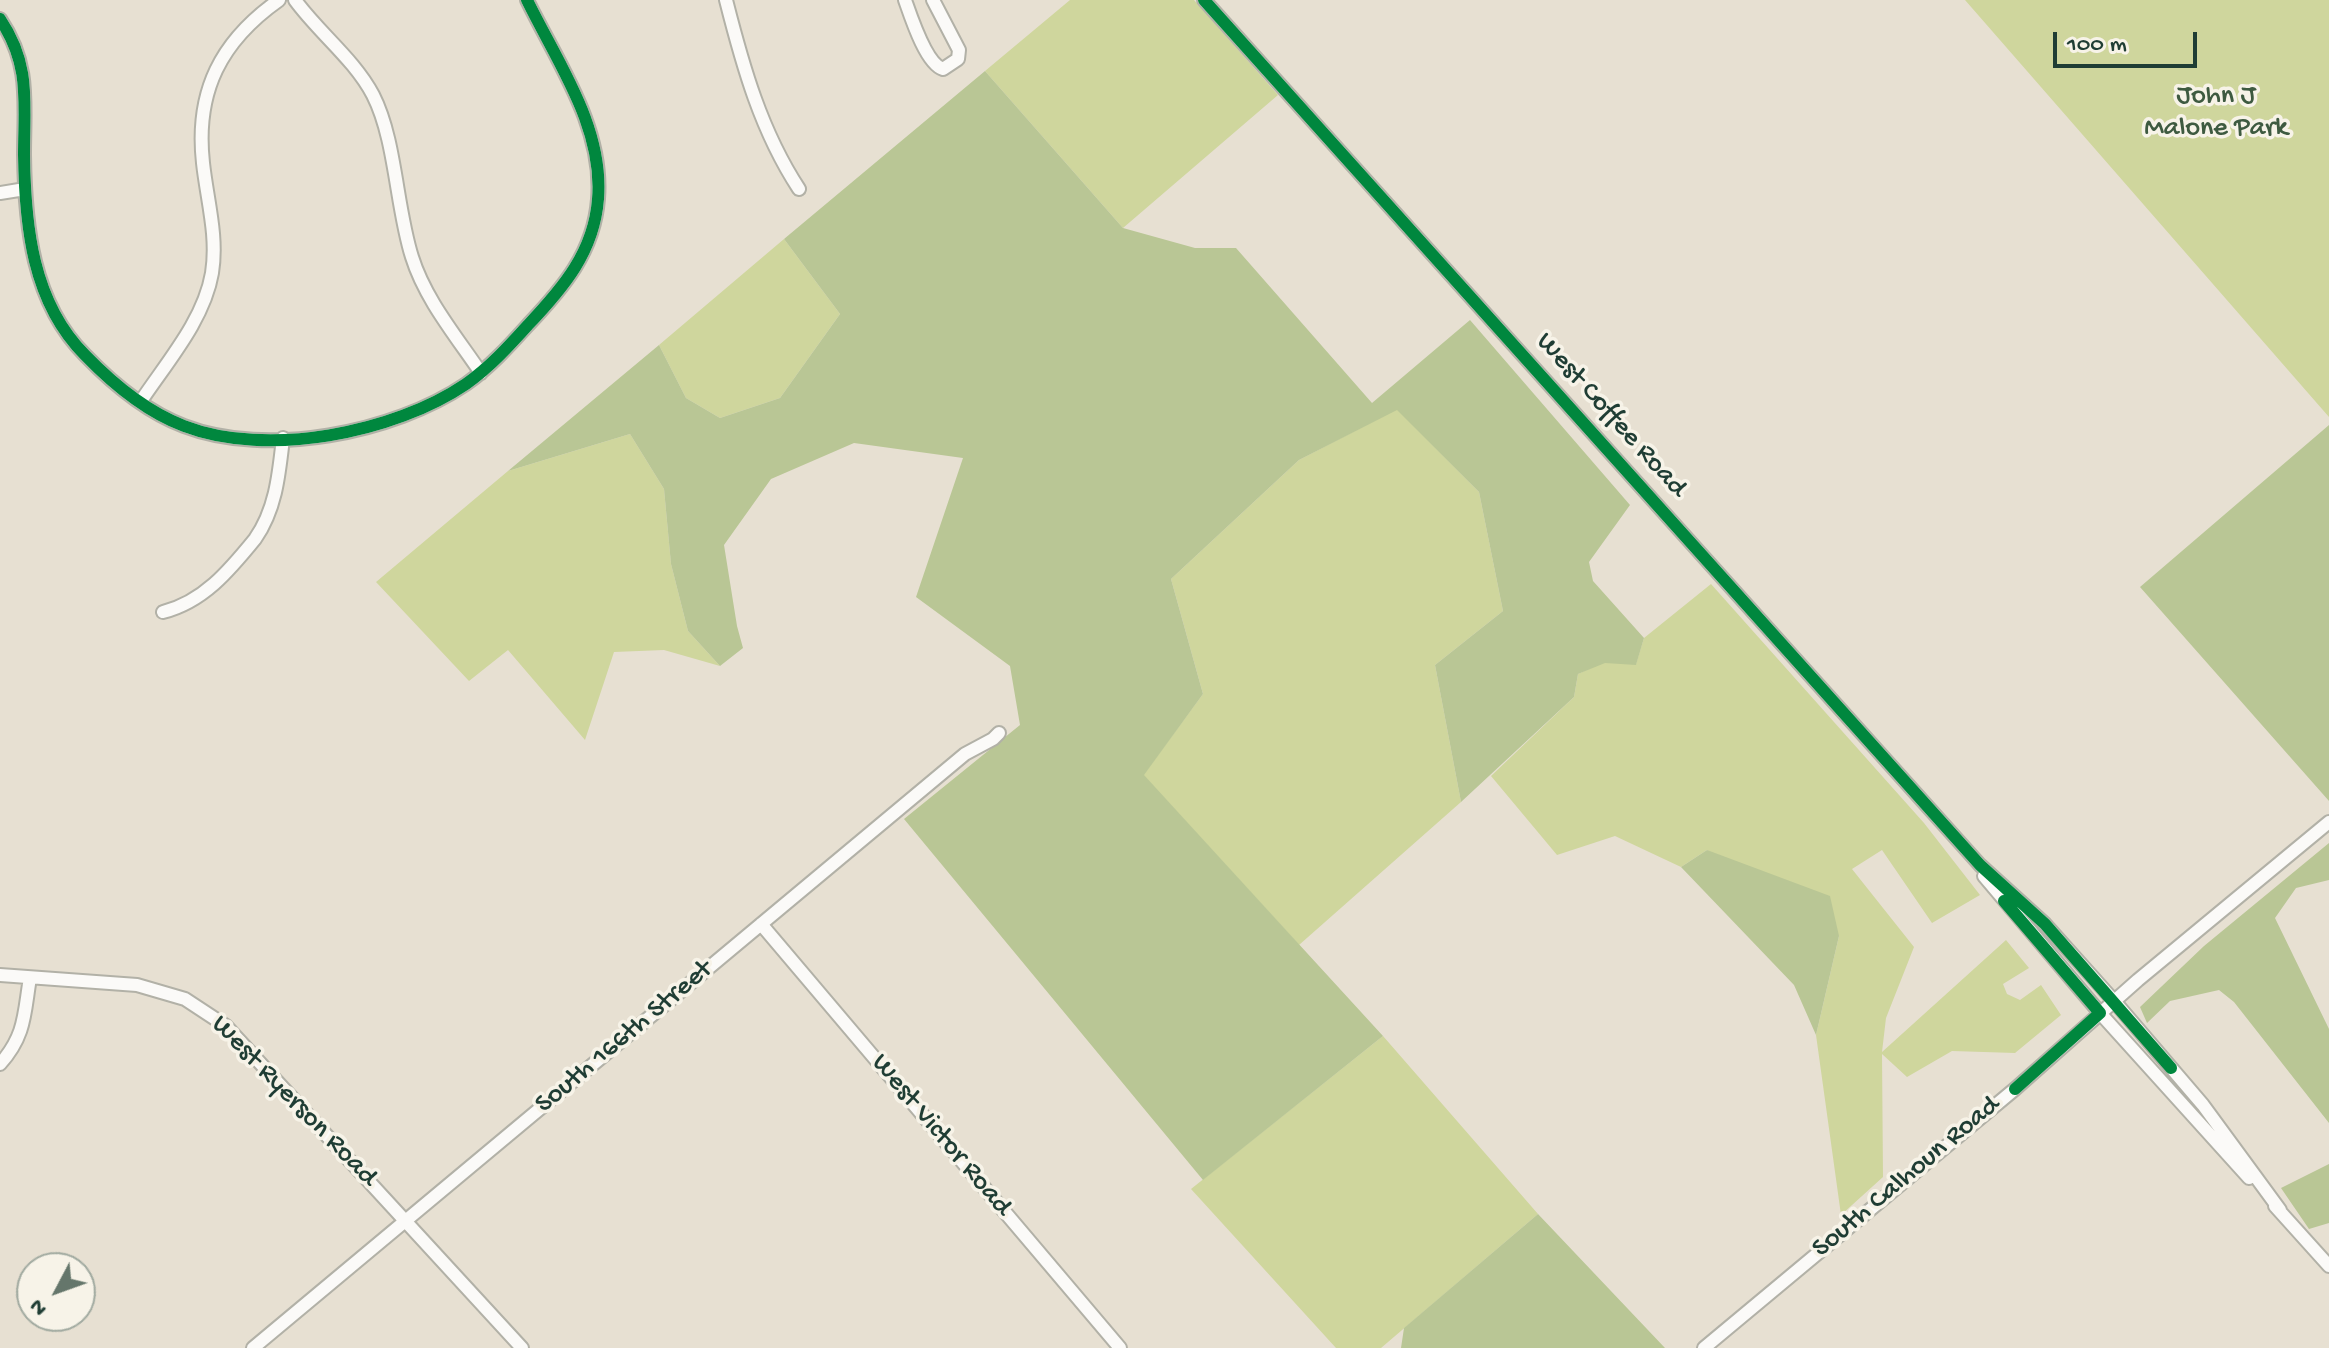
<!DOCTYPE html>
<html>
<head>
<meta charset="utf-8">
<style>
	body { margin:0 }
	#map { position:relative; width:2329px; height:1348px; overflow:hidden; background:#e7e0d2; font-family:"Gochi Hand",sans-serif }
	canvas { display:block }
	.north { position:absolute; left:16px; top:1252px; width:80px; height:80px; box-sizing:border-box; background:#f7f3e8; border:2px solid #a1aaa0; border-radius:50%; rotate:229deg; font-size:22px; font-weight:700; line-height:32px; text-align:center; color:#1f3d34 }
	.north::after { content:''; display:block; margin:auto; width:28px; height:36px; background:#65766b; clip-path:polygon(50% 0,100% 100%,50% 72%,0 100%) }
	.scale { position:absolute; left:2053px; top:32px; width:144px; height:36px; box-sizing:border-box; border:4px solid #1f3d34; border-top:0; padding-left:10px; font-size:24px; line-height:28px; white-space:nowrap; color:#1f3d34; -webkit-text-stroke:6px #f7f3e8; paint-order:stroke }
</style>
</head>
<body>
<div id="map">
<canvas width="2329" height="1348"></canvas>
<div class="north">N</div>
<div class="scale">100 m</div>
</div>
<script>
const ctx = document.querySelector('canvas').getContext('2d');
ctx.lineJoin = 'round';
function fill(path, color) {
  ctx.fillStyle = color;
  ctx.fill(path, 'evenodd');
}
function strokePath(path, color, width, dash) {
  ctx.strokeStyle = color;
  ctx.lineWidth = width;
  ctx.lineCap = dash ? 'butt' : 'round';
  ctx.setLineDash(dash || []);
  ctx.stroke(path);
}
function write(font, color, halo, rows, align = 'center') {
  ctx.font = font + ' "Gochi Hand",sans-serif';
  ctx.lineWidth = 7;
  ctx.setLineDash([]);
  ctx.textBaseline = 'middle';
  ctx.strokeStyle = halo;
  ctx.fillStyle = color;
  for (const [text, x, y, turn = 0] of rows) {
    ctx.save();
    ctx.translate(x, y);
    ctx.rotate((+turn || 0) * Math.PI / 180);
    ctx.textAlign = isNaN(turn) ? turn : align;
    if (halo) ctx.strokeText(text, 0, 0);
    ctx.fillText(text, 0, 0);
    ctx.restore();
  }
}
const green = new Path2D(`
	M1070,0H1194L1278,95L1123,228L985,71Z
	M1965,0H2329V417Z
	M784,239L840,314L780,398L720,418L686,398L659,345Z
	M1397,409L1479,492L1503,611L1435,665L1461,802L1299,945L1143,775L1203,694L1171,579L1299,460Z
	M630,434L664,489L671,564L688,631L720,666L664,650L614,652L585,740L508,650L469,681L376,582L508,471Z
	M1711,584L1924,823L1980,895L1932,923L1882,850L1852,869L1914,947L1886,1018L1882,1052L2006,940L2029,968L2003,984L2007,994L2020,1000L2041,985L2061,1015L2015,1053L1952,1051L1907,1077L1882,1054L1883,1177L1841,1215L1816,1035L1839,936L1707,850L1681,867L1615,836L1557,855L1491,776L1574,697L1578,674L1604,662L1636,664L1644,638Z
	M1383,1036L1538,1214L1381,1348H1336L1191,1189Z`);
const forest = new Path2D(`
	M985,71L1123,228L1195,248H1236L1372,403L1470,320L1630,505L1589,562L1593,581L1644,638L1636,665L1605,663L1578,674L1574,697L1461,802L1435,665L1503,611L1479,492L1397,410L1299,460L1171,579L1203,694L1144,775L1383,1036L1203,1180L904,819L1020,725L1010,666L916,597L963,458L854,443L771,479L724,545L737,626L743,648L720,666L688,631L671,564L664,489L630,434L508,471L659,345L686,398L720,418L780,398L840,314L784,239Z
	M2329,425V801L2140,587Z
	M2329,843V880L2296,888L2275,918L2329,1029V1123L2234,1002L2219,990L2170,1001L2147,1023L2140,1007L2204,946Z
	M1707,850L1830,896L1839,936L1816,1035L1794,985L1681,867Z
	M2329,1164V1223L2309,1229L2281,1188Z
	M1538,1214L1665,1348H1401L1404,1328Z`);
const minor = new Path2D(`
	M295,0C319,33 354,59 373,95C396,140 396,207 412,257C425,299 456,336 481,373
	M726,0C743,67 761,131 799,189
	M905,0C911,17 926,64 943,69L958,59L959,50L933,0
	M1204,0L1980,865L2045,924L2114,1001L2203,1105L2280,1210
	M0,19C31,65 24,102 24,155C25,225 32,302 85,355C112,383 147,412 184,426C267,458 394,433 466,384C490,367 509,346 528,325C563,288 594,252 598,199C604,127 557,62 527,0
	M0,193L25,189
	M141,401C167,362 204,320 212,273C218,236 207,200 203,163C195,91 221,41 279,0
	M163,612C203,602 229,571 255,539C276,509 279,474 283,438
	M1984,876L2100,1013L2249,1178
	M761,924L1120,1348
	M0,975L137,985L185,999L226,1026L522,1348
	M0,1064C26,1035 24,1013 30,978
	M2275,1206L2329,1266
	M253,1348L965,754L993,739L999,733
	M1704,1348L2015,1089L2138,980L2329,822`);
const cycleway = new Path2D(`
	M1204,0L1980,865L2045,924L2171,1068
	M0,19C31,65 24,102 24,155C25,225 32,302 85,355C112,383 147,412 184,426C267,458 394,433 466,384C490,367 509,346 528,325C563,288 594,252 598,199C604,127 557,62 527,0
	M2004,901L2100,1013L2015,1089`);
const parkNames = [
	["John J",2216,98],
	["Malone Park",2216,130]
];
const streetNames = [
	["West Coffee Road",1610,416,48],
	["South 166th Street",625,1038,-40],
	["West Ryerson Road",293,1102,46],
	["West Victor Road",940,1136,50],
	["South Calhoun Road",1907,1178,-40]
];
fill(green, '#cfd69d');
fill(forest, '#b9c695');
strokePath(minor, '#b2b1a7', 16);
strokePath(minor, '#fbfaf8', 12);
strokePath(cycleway, '#00873e', 12);
write('28px', '#3e5a40', '#f7f3e8', parkNames);
write('28px', '#1f3d34', '#f7f3e8', streetNames);
</script>
</body>
</html>
